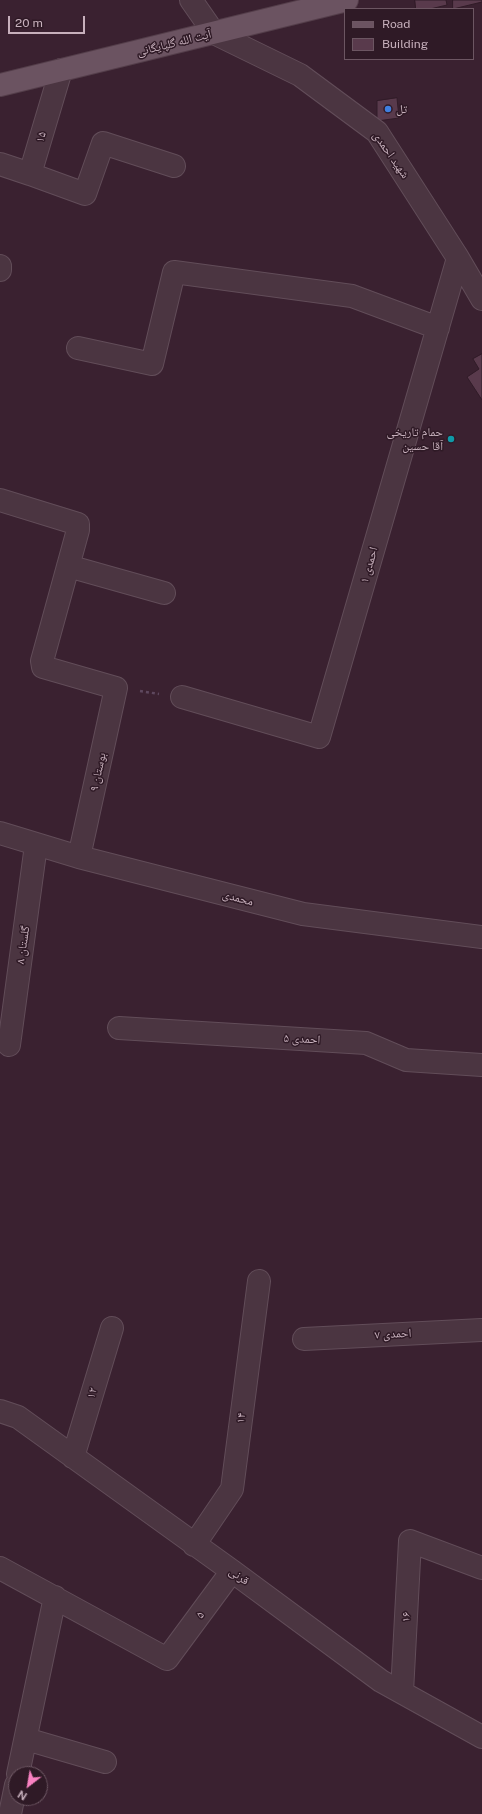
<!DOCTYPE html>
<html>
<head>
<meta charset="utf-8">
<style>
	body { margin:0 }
	#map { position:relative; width:482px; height:1814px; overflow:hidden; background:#3a2130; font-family:"Public Sans",sans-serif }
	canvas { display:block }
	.legend { position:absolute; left:344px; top:8px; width:130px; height:52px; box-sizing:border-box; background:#2f1a26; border:1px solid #6c5662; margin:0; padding:5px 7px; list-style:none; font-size:12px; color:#c7b0bc }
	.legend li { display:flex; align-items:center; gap:8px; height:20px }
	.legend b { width:20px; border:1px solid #6c5662 }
	.north { position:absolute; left:8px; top:1766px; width:40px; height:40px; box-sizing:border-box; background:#2f1a26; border:1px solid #6c5662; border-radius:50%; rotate:211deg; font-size:11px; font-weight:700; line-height:16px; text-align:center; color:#c7b0bc }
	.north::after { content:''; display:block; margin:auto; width:14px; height:18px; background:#fa82c2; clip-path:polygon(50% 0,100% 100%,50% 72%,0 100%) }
	.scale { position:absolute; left:8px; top:16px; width:77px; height:18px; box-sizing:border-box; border:2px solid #c7b0bc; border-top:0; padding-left:5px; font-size:12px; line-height:14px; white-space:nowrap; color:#c7b0bc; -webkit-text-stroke:3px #2f1a26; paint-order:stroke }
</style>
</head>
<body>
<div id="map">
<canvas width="482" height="1814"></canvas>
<ul class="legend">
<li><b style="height:5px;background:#6b5361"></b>Road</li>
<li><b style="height:11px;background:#593a4c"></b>Building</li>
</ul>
<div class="north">N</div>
<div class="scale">20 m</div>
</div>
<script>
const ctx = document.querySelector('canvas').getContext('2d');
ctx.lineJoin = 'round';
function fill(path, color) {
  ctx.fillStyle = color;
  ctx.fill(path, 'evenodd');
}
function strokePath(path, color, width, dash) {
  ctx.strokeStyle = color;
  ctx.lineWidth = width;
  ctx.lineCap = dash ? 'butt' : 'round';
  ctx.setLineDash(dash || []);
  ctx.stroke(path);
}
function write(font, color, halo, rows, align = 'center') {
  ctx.font = font + ' "Public Sans","Noto Naskh Arabic",sans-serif';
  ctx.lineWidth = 3;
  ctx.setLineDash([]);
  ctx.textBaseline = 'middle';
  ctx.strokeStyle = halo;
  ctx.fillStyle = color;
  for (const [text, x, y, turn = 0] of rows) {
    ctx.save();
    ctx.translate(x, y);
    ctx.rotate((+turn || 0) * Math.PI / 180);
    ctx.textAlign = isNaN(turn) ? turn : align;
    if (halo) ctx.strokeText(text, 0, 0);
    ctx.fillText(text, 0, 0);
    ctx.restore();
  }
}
const building = new Path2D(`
	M415,0H446L447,5L430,9H416Z
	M453,0H482V2L453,9Z
	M397,98L399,118L377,121V101Z
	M482,354V400L467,377L479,369L473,359Z`);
const path = new Path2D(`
	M140,691L159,694`);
const minor = new Path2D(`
	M191,0L214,33L300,75L377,132L458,258L482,299
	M0,164L30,174L61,70
	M30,174L85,194L103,143L174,166
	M0,266V270
	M78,348L152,364L174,272L352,296L438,328
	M0,500L78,524V530L42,661L43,667L116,688L79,857
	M68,566L164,593
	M182,697L319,737L458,258
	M0,833L79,857L303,914L482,937
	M119,1028L366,1043L406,1060L482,1065
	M9,1045L36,845
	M304,1339L482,1330
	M0,1411L18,1417L232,1571L381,1681L482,1737
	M73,1457L112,1328
	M194,1545L232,1489L259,1281
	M0,1568L167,1659L232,1571
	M402,1692L410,1541L482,1568
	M26,1739L105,1762
	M18,1774L55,1597
	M10,1814L16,1785`);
const major = new Path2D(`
	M0,85L347,0`);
const markers = [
	[388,109,4,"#3f7fe0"],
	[451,439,4,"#0f9aa8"]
];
const streetNames = [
	["آیت الله گلپایگانی",174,43,-14],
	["۱۵",41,137,-73],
	["شهید احمدی",391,155,55],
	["احمدی ۱",369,565,-74],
	["بوستان ۹",98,772,-78],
	["محمدی",238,898,15],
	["گلستان ۸",23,945,-82],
	["احمدی ۵",302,1039,3],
	["احمدی ۷",393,1334,-3],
	["۱۲",92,1393,-73],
	["۱۴",241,1418,-83],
	["قرنی",239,1576,36],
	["۵",200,1615,-54],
	["۱۶",406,1617,-87]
];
const poiNames = [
	["تل",396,109],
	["حمام تاریخی",443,432,"right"],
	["آقا حسین",443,446,"right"]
];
fill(building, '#593a4c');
strokePath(building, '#311c28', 1);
strokePath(minor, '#624d59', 24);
strokePath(major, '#543e4a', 24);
strokePath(path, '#5e485e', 2.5, [3, 3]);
strokePath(minor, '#4b3541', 22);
strokePath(major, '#6b5361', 22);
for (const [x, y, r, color] of markers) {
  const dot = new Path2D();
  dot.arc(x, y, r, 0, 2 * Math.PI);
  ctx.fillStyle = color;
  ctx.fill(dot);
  strokePath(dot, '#2f1a26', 1.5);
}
write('12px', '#c7b0bc', '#2f1a26', streetNames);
write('12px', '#c7b0bc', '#2f1a26', poiNames, 'left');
</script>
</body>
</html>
